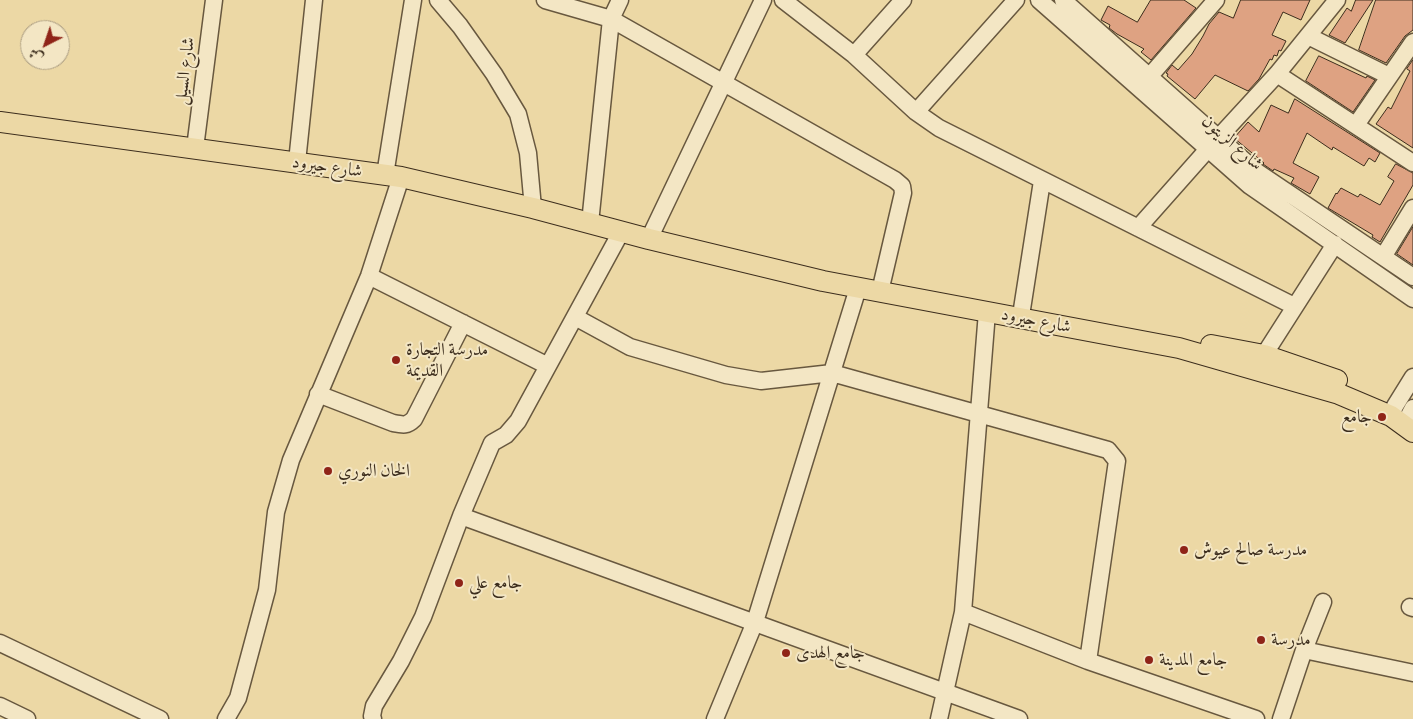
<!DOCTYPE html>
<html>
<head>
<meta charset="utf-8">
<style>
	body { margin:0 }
	#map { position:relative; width:1413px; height:719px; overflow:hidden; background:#ecd8a5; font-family:"EB Garamond",Amiri,serif }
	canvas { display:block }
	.north { position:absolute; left:20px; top:20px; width:50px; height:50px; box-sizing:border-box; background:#f3e6c4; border:1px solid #aa9c81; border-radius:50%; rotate:221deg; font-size:14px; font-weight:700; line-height:20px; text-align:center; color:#3c2d1d }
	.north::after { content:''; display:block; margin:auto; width:18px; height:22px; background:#8f2418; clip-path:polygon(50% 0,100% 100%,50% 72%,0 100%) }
</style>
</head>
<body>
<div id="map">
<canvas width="1413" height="719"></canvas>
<div class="north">ش</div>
</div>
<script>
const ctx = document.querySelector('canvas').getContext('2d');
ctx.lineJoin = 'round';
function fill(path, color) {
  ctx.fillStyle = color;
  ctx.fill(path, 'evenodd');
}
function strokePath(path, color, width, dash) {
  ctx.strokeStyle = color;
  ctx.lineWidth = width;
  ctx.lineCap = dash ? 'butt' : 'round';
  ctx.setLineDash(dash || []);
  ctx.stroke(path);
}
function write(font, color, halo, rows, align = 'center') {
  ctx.font = font + ' "EB Garamond",Amiri,serif';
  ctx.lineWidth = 4;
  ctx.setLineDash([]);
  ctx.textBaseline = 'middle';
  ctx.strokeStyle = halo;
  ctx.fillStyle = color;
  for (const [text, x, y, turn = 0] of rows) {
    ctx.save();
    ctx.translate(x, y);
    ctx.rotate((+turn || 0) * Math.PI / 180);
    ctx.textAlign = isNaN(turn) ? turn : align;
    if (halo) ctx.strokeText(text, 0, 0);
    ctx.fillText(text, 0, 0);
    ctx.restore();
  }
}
const building = new Path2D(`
	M1151,0H1184L1196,8L1151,60L1141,52L1144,49L1117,34L1109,28L1110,25L1101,20L1108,6L1137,22Z
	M1241,0H1310L1301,20L1283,12L1272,35L1286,41L1281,51L1279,50L1277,56L1274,55L1272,60L1270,59L1259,79L1248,91L1215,75L1195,99L1167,76L1168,74L1166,73L1172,65L1178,70L1192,54L1203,36L1209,24L1219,12L1233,18Z
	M1356,0H1373L1345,43L1329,35L1347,8L1351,11Z
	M1376,0H1413V30L1405,36L1386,63L1359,50Z
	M1319,56L1366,78L1367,76L1375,80L1353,112L1306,81Z
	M1413,60V148L1376,124L1388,107L1391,109L1410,71L1407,69Z
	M1295,99L1380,153L1375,162L1369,158L1364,166L1333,147L1332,150L1307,133L1293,163L1319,177L1310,194L1291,183L1294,178L1274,169L1273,171L1263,164L1264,163L1234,138L1248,122L1259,132L1271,105L1288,113Z
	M1396,164L1413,173V185L1380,242L1372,237L1373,235L1328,208L1336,193L1337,194L1341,188L1358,197L1360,194L1380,205L1394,181L1388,177Z
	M1413,227V265L1397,254Z`);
const minor = new Path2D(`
	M438,0L460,26L494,74L518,114L528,153L533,208
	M545,0L611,19L895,180L902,186L903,193L882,283
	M783,0L854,55L916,112L939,128L1294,306
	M1039,0L1250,186L1413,299
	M1063,0L1257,172L1413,277
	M1308,36L1389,76
	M854,55L903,0
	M1277,74L1413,163
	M1149,77L1216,0
	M916,112L1016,0
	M1356,125L1413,42
	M195,148L214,0
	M297,162L314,0
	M385,175L413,0
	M590,223L611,19L620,0
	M1138,228L1208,149L1277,74L1337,0
	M649,239L763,0
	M1383,257L1413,208
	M369,276L548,366
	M1022,309L1042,181
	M575,317L630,347L726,375L761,381L832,373L1108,450L1117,461L1088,661
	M1264,355L1335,244
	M318,394L393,423C403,425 407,426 414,419L463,323
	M1391,416L1395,406L1413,377
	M1404,425L1413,408
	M461,516L1019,719
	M1410,607L1413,608
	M963,612L1088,661L1256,719
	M0,643L160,719
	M1304,650L1413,673
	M0,706L27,719
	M226,719L238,698L267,590L276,512L291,460L369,276L401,177
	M373,719L372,716L374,706L401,661L423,617L461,516L492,443L506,435L518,421L621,232
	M715,719L755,622L858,288
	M939,719L963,612L987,312
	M1281,719L1304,650L1323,602`);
const major = new Path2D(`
	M0,122L401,177L533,208L649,239L823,281L1179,348L1339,394L1391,416L1413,432
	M1211,345L1264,355L1337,380`);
const markers = [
	[396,360,5,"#8f2418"],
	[1382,417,5,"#8f2418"],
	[328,471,5,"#8f2418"],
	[1184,550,5,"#8f2418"],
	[459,583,5,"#8f2418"],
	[1261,640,5,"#8f2418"],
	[786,653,5,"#8f2418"],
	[1149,660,5,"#8f2418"]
];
const streetNames = [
	["شارع السيل",185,71,-83],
	["شارع الزيتون",1232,143,41],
	["شارع جيرود",327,167,8],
	["شارع جيرود",1036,321,11]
];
const poiNames = [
	["مدرسة التجارة",406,350],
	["القديمة",406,371],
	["جامع",1372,417,"right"],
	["الخان النوري",338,471],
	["مدرسة صالح عيوش",1194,550],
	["جامع علي",469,583],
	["مدرسة",1271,640],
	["جامع الهدى",796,653],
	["جامع المدينة",1159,660]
];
fill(building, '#dea282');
strokePath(building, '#3c2d1d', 1);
strokePath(minor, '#68583f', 19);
strokePath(major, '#3c2d1d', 22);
strokePath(minor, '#f3e6c4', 16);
strokePath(major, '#ecd8a5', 20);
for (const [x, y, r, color] of markers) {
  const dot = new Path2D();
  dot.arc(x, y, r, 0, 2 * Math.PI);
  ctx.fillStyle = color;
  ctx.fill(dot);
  strokePath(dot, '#f3e6c4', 2);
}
write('18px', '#3c2d1d', '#f3e6c4', streetNames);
write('18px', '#3c2d1d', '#f3e6c4', poiNames, 'left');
</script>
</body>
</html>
